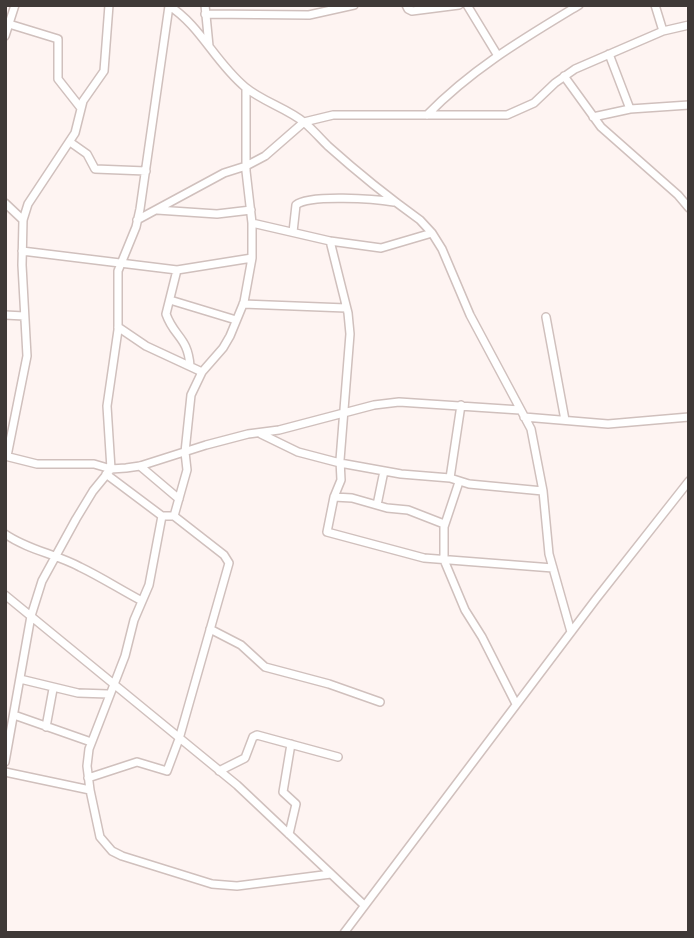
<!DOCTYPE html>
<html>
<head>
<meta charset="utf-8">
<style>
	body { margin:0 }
	#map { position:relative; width:694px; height:938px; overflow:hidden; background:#fef4f2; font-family:"Noto Sans",sans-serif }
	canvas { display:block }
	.frame { position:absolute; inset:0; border:7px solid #3f3937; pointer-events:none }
</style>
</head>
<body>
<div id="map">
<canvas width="694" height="938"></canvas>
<div class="frame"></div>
</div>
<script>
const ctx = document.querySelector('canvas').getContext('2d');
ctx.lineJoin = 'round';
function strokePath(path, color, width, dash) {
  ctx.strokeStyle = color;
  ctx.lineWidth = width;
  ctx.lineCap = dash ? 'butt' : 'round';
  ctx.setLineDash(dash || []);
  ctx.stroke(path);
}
const street = new Path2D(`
	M168,5C201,26 214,61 245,87C263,102 287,108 305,123C313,130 320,138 328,146C357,172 388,197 420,220L432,233L442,249L470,315L531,429L543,491L549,554L571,632
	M205,5L209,46
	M406,5L408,9L412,11L459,5
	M467,5L498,56
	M655,5L663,31
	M205,14L309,15L354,5
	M9,24L58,39V79L80,107
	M5,36L15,5
	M609,54L630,109
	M564,76L601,127L678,195L689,208
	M427,115C473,68 523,39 579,5
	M593,117L630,109L689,105
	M70,142L87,154L95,169L146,171
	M5,203L23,220
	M157,210L217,214L251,210
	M137,220L224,173L246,166L265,156L304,122L333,115H507L534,103L555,83L575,69L663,31L689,25
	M252,223L330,241L381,248L432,233
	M293,232L296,205C309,194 376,199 394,202
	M330,241L348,313L350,334L340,460L341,480L334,497L327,532L424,558L553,568
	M22,251L177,270L252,258
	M177,270L166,314C174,337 188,337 190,366
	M170,300L236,320
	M243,304L346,308
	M5,315L24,316
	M546,317L565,420
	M118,327L146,346L202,372
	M524,417L608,424L689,417
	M261,434L298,452L340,463L401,474L450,478L469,484L543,491
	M5,456L37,464H94L111,469L126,468L140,466L206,445L248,434L279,430L374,405L399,402L520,410
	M7,456L27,356L22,265L23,220L28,204L75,133L83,101L104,71L109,5
	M140,466L179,499
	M106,474L162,516H174L187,470L185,452L191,395L202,372L223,348L230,336L244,302L252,258V223L246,171V88
	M450,478L461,405
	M459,482L444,527V560L465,610L482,637L516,704
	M334,497L352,498L387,508L408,510L444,524
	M377,505L384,471
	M162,516L149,585L134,620L125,656L89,749L87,766L90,790L100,837L112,851L122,856L212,884L237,886L331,874
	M5,534C28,550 56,554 80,567C101,577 121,590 142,601
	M5,595L237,785L364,905
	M210,629L241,645L265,667L329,684L380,702
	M20,679L78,693L108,694
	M14,715L91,742
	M46,727L53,689
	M5,762L31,616L42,581L76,519L93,491L111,469L107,406L118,330V271L136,227L140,209L169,6
	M219,771L245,758L253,737L257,735L338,757
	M5,772L90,790
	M88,778L137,762L167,771L179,739L229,563L224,555L174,516
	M289,834L296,804L283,792L291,744
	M344,933L596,599L689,481`);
strokePath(street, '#d0c0bd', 10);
strokePath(street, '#fff', 7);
</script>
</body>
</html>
